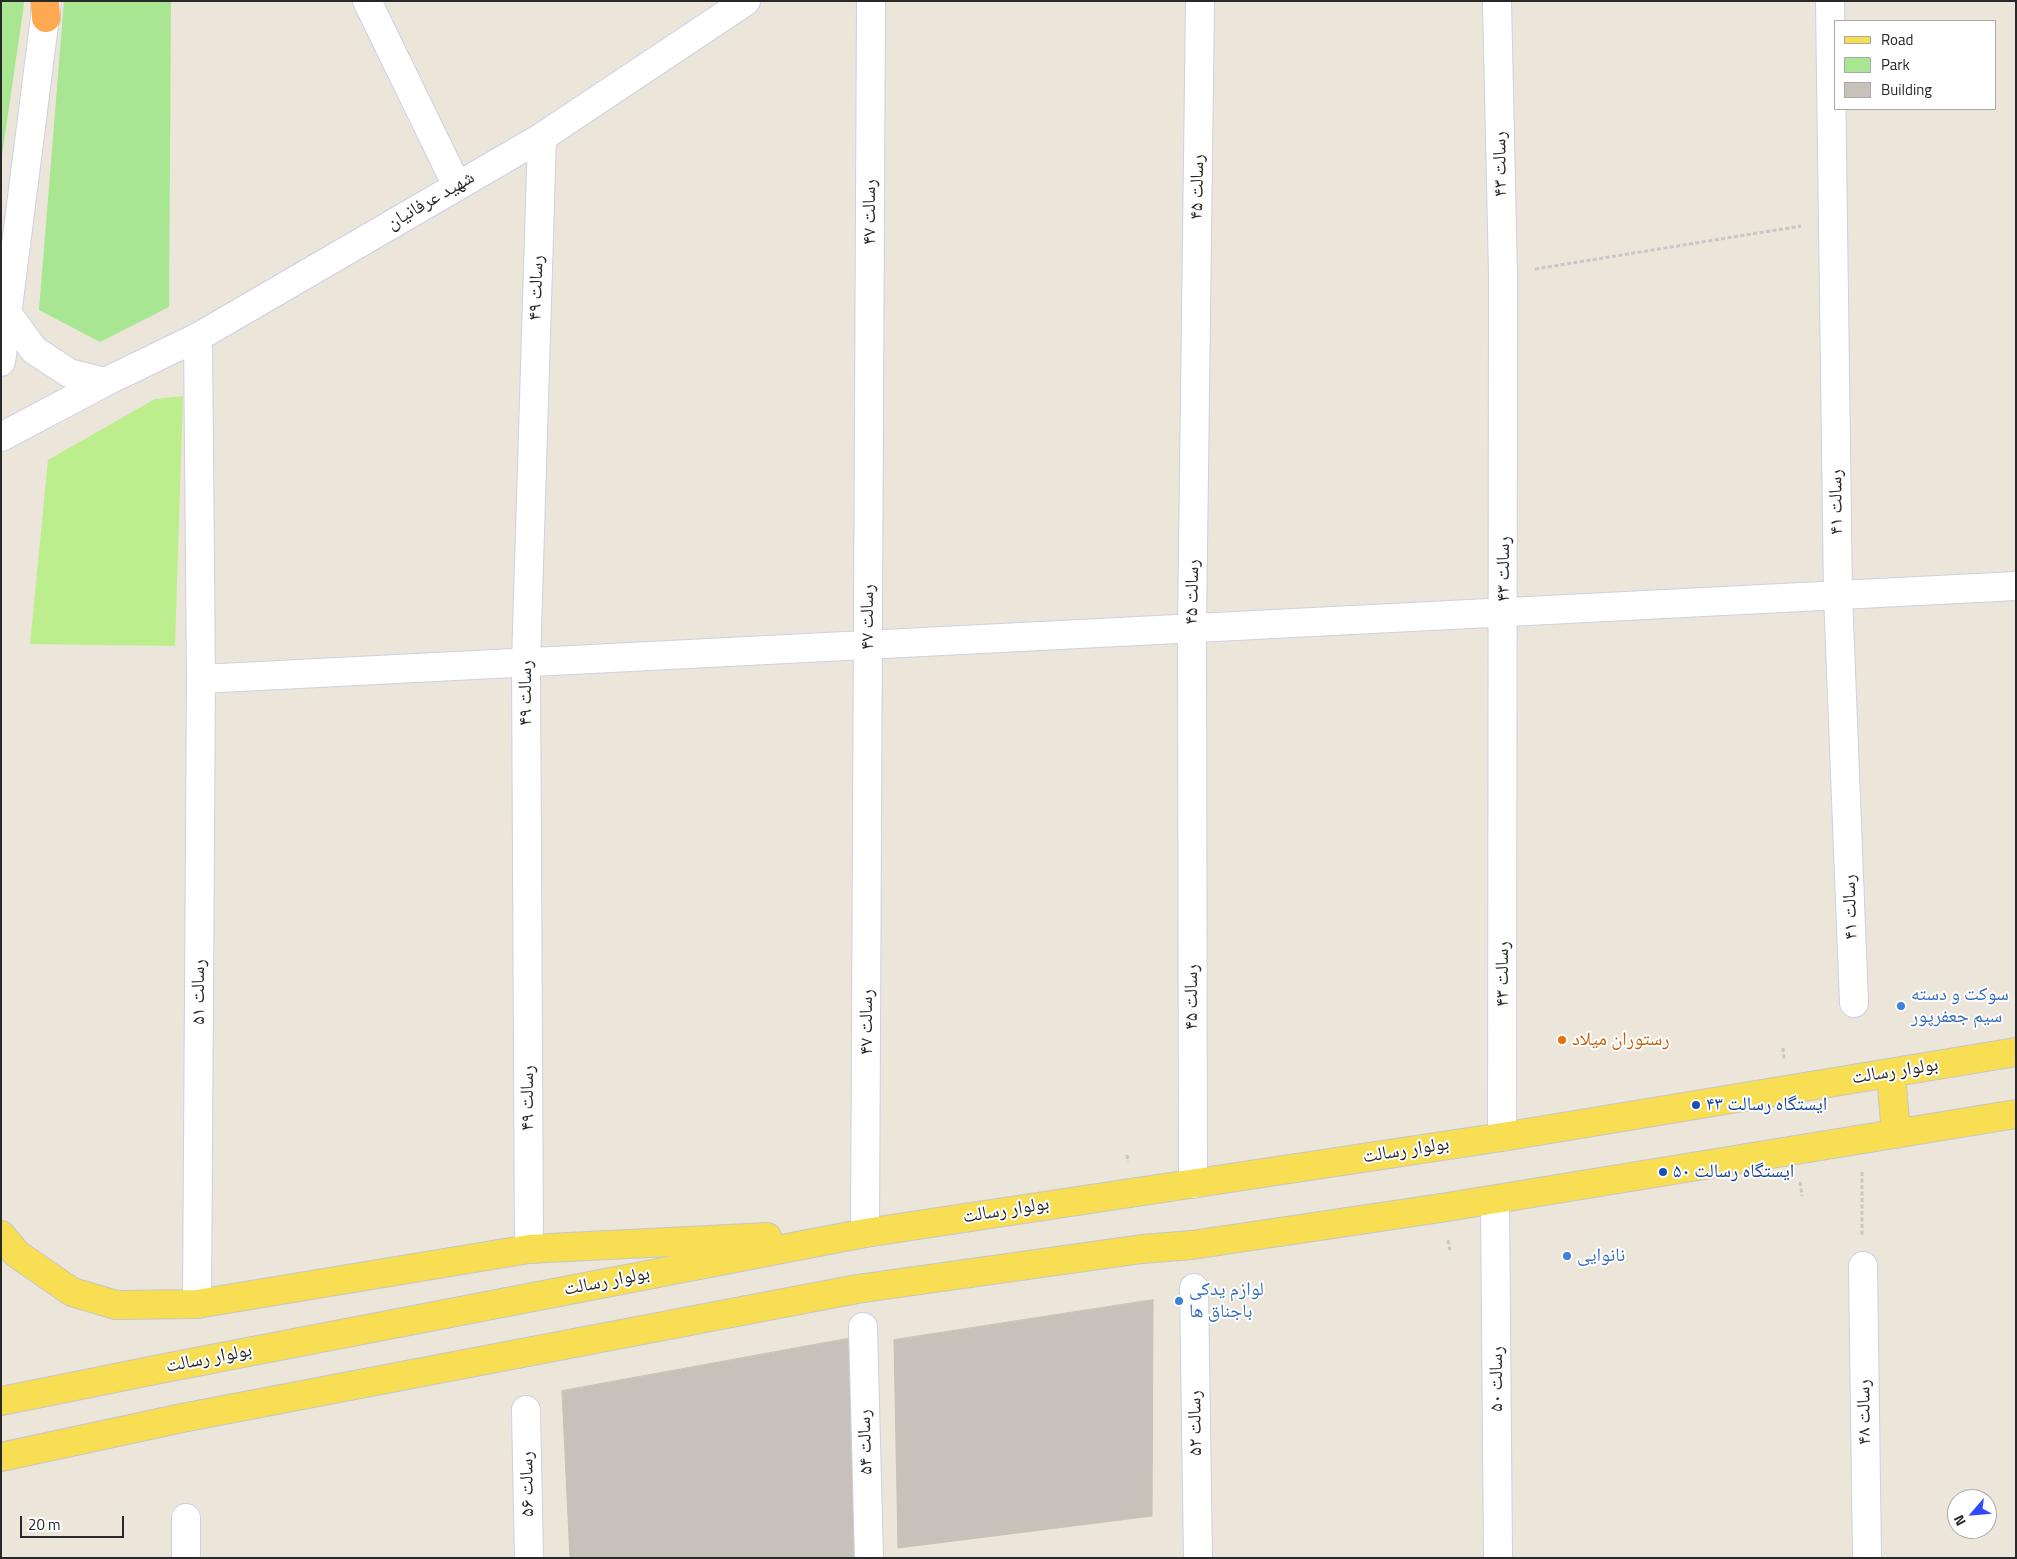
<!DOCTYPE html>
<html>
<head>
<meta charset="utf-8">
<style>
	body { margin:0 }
	#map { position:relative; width:2017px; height:1559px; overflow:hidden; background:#ece5d9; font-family:"Titillium Web",sans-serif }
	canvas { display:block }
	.frame { position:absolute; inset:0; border:2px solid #282828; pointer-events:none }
	.legend { position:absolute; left:1834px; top:20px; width:162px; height:90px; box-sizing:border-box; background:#fff; border:1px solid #a9a9a9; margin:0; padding:6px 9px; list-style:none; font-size:15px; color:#282828 }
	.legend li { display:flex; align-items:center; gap:10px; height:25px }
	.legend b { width:25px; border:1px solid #a9a9a9 }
	.north { position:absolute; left:1947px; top:1489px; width:50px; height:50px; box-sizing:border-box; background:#fff; border:1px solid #a9a9a9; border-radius:50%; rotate:243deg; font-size:14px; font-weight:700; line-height:20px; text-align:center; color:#282828 }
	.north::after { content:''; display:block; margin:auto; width:18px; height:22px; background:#3248ff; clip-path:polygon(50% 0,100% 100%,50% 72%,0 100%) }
	.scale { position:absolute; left:20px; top:1516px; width:104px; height:22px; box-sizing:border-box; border:2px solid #282828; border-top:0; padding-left:6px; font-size:15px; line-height:18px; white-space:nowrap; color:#282828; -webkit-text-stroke:4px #fff; paint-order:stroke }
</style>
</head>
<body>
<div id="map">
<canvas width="2017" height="1559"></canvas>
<div class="frame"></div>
<ul class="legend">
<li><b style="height:6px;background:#f7de52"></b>Road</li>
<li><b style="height:14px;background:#a8e692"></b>Park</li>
<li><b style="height:14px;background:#c7c2b9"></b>Building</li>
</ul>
<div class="north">N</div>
<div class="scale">20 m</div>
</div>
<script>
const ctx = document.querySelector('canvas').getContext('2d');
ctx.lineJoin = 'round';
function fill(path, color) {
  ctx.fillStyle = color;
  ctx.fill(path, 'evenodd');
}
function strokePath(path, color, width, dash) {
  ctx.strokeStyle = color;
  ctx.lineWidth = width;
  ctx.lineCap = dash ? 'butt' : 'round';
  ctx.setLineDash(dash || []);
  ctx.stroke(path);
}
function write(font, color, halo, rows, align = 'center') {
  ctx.font = font + ' "Titillium Web","Noto Naskh Arabic",sans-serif';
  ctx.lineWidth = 4;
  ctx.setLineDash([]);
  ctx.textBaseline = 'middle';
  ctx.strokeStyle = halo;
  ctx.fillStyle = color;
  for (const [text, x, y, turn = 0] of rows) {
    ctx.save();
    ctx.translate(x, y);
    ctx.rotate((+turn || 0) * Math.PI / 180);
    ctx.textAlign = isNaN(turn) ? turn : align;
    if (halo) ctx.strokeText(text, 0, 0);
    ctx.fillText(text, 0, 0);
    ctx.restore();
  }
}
const green = new Path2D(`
	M1,1H24V4L1,162Z
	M64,1H171L169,307L100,342L39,310Z`);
const pitch = new Path2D(`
	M183,396L175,646L30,644L48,460L155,399Z`);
const building = new Path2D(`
	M1153,1300L1152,1516L898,1548L894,1340Z
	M852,1338L860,1558H570L562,1391Z`);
const path = new Path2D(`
	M1535,269L1801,226
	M1783,1048L1784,1059
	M1127,1155L1128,1162
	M1862,1172V1236
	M1800,1182L1802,1196
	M1448,1240L1450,1251`);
const minor = new Path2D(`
	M367,1L457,186
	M1497,1L1503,274L1502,1137
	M1830,1L1838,595L1854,1003
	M7,313L34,350L69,373L105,382
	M1,362L47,1
	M1,437L105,382L198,337L542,137L746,1
	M201,679L2016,586
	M1193,1184L1192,628L1200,1
	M1495,1200L1498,1558
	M865,1233L871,1
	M529,1249L526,663L542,137
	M1863,1266L1867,1558
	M1194,1288L1198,1558
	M197,1304L201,679L198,337
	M863,1327L869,1558
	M526,1410L529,1558
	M186,1558V1518`);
const major = new Path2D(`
	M1891,1073L1896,1134
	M1,1235L17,1254L72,1292L116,1305L197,1304L529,1249L767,1237
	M1,1401L165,1368L865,1233L1502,1137L2016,1052
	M1,1457L182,1418L857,1289L1142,1249L1192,1245L1441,1208L2016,1114`);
const highway = new Path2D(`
	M45,1L46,18`);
const markers = [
	[1901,1006,5,"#3f7fe0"],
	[1562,1040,5,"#e8710a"],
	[1696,1105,5,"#1a4fb4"],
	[1663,1172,5,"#1a4fb4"],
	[1567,1256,5,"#3f7fe0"],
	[1179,1301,5,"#3f7fe0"]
];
const streetNames = [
	["رسالت ۴۳",1501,164,-91],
	["رسالت ۴۵",1198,187,-89],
	["شهید عرفانیان",431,201,-30],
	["رسالت ۴۷",870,212,-90],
	["رسالت ۴۹",537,288,-88],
	["رسالت ۴۱",1837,502,-91],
	["رسالت ۴۳",1504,569,-90],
	["رسالت ۴۵",1193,592,-89],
	["رسالت ۴۷",868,617,-90],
	["رسالت ۴۹",526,693,-90],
	["رسالت ۴۱",1851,907,-92],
	["رسالت ۴۳",1503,974,-90],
	["رسالت ۵۱",199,992,-90],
	["رسالت ۴۵",1192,997,-90],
	["رسالت ۴۷",867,1022,-90],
	["بولوار رسالت",1895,1072,-9],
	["رسالت ۴۹",528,1098,-90],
	["بولوار رسالت",1406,1151,-9],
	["بولوار رسالت",1006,1211,-9],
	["بولوار رسالت",607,1282,-11],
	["بولوار رسالت",209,1359,-11],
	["رسالت ۵۰",1497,1379,-90],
	["رسالت ۴۸",1865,1412,-91],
	["رسالت ۵۲",1196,1423,-91],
	["رسالت ۵۴",866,1442,-92],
	["رسالت ۵۶",528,1484,-91]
];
const shopNames = [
	["سوکت و دسته",1911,995],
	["سیم جعفرپور",1911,1017],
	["نانوایی",1577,1256],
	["لوازم یدکی",1189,1290],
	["باجناق ها",1189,1312]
];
const foodNames = [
	["رستوران میلاد",1572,1040]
];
const transitNames = [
	["ایستگاه رسالت ۴۳",1706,1105],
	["ایستگاه رسالت ۵۰",1673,1172]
];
fill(green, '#a8e692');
fill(pitch, '#bdee8d');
fill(building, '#c7c2b9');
strokePath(building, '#c7c1b3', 1);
strokePath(minor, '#ced0e2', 30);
strokePath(major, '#c7c7c7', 30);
strokePath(highway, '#c7c7c7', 30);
strokePath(path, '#c7c7c7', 3, [4, 2.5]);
strokePath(minor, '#fff', 28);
strokePath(major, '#f7de52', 28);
strokePath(highway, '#ffaa50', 28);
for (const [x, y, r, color] of markers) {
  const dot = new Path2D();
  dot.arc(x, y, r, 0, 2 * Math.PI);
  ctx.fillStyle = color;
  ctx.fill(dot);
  strokePath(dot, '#fff', 2);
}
write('19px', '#282828', '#fff', streetNames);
write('19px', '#366cbe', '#fff', shopNames, 'left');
write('19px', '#c56008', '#fff', foodNames, 'left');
write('19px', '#164399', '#fff', transitNames, 'left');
</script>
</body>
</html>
